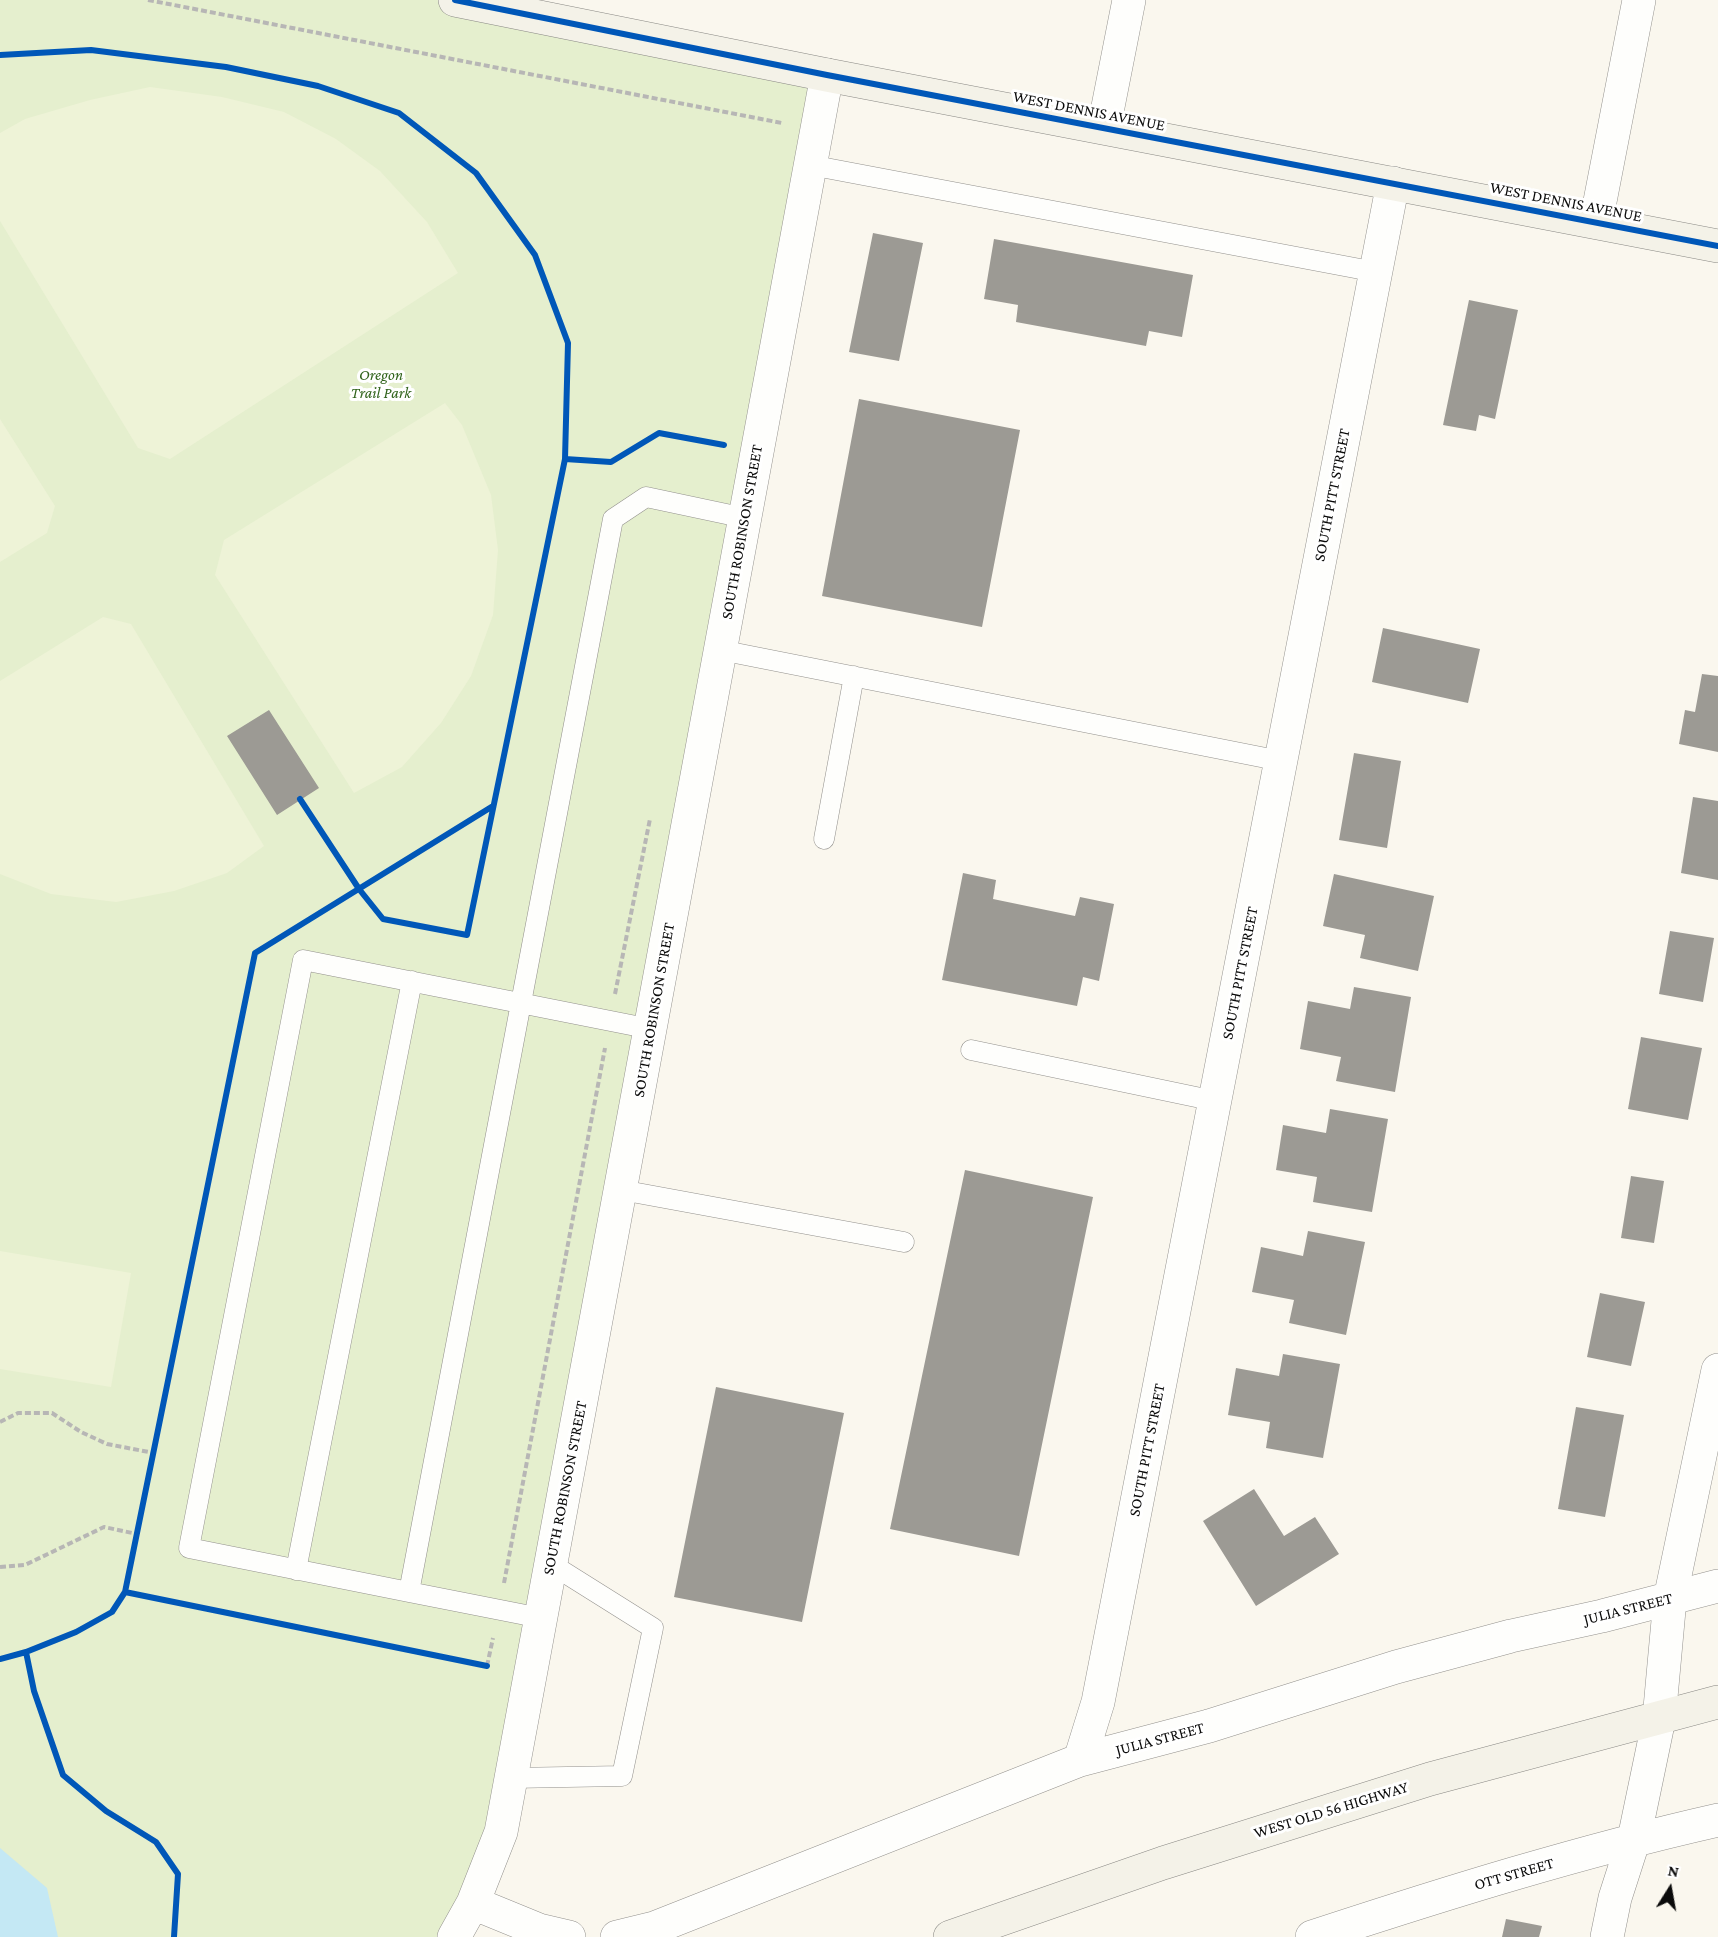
<!DOCTYPE html>
<html>
<head>
<meta charset="utf-8">
<style>
	body { margin:0 }
	#map { position:relative; width:1718px; height:1937px; overflow:hidden; background:#faf7ee; font-family:"Crimson Pro",serif }
	canvas { display:block }
	.north { position:absolute; left:1640px; top:1859px; width:60px; height:60px; -webkit-text-stroke:4px #fff; paint-order:stroke; rotate:11deg; font-size:16px; font-weight:700; line-height:24px; text-align:center; color:#0b0b0b }
	.north::after { content:''; display:block; margin:auto; width:21px; height:27px; background:#0b0b0b; clip-path:polygon(50% 0,100% 100%,50% 72%,0 100%) }
</style>
</head>
<body>
<div id="map">
<canvas width="1718" height="1937"></canvas>
<div class="north">N</div>
</div>
<script>
const ctx = document.querySelector('canvas').getContext('2d');
ctx.lineJoin = 'round';
function fill(path, color) {
  ctx.fillStyle = color;
  ctx.fill(path, 'evenodd');
}
function strokePath(path, color, width, dash) {
  ctx.strokeStyle = color;
  ctx.lineWidth = width;
  ctx.lineCap = dash ? 'butt' : 'round';
  ctx.setLineDash(dash || []);
  ctx.stroke(path);
}
function write(font, color, halo, rows, align = 'center') {
  ctx.font = font + ' "Crimson Pro",serif';
  ctx.lineWidth = 6;
  ctx.setLineDash([]);
  ctx.textBaseline = 'middle';
  ctx.strokeStyle = halo;
  ctx.fillStyle = color;
  for (const [text, x, y, turn = 0] of rows) {
    ctx.save();
    ctx.translate(x, y);
    ctx.rotate((+turn || 0) * Math.PI / 180);
    ctx.textAlign = isNaN(turn) ? turn : align;
    if (halo) ctx.strokeText(text, 0, 0);
    ctx.fillText(text, 0, 0);
    ctx.restore();
  }
}
const green = new Path2D(`
	M0,0H455L827,75L501,1832L454,1937H0Z`);
const pitch = new Path2D(`
	M150,87L222,97L284,112L336,139L380,171L427,222L458,273L170,459L138,448L0,221V133L25,119L90,100Z
	M445,403L462,425L491,495L498,550L493,615L471,676L441,723L402,767L354,793L215,575L224,540Z
	M0,419L55,506L47,533L0,562Z
	M103,617L131,624L264,846L227,873L174,891L116,902L51,894L0,874V681Z
	M0,1251L131,1273L111,1387L0,1369Z`);
const water = new Path2D(`
	M0,1848L47,1888L58,1937H0Z`);
const building = new Path2D(`
	M873,233L923,243L899,361L849,352Z
	M994,239L1193,275L1182,337L1149,331L1146,346L1016,322L1018,305L984,299Z
	M1469,300L1518,310L1495,419L1479,415L1476,431L1443,425Z
	M859,399L1020,430L982,627L822,596Z
	M1383,628L1480,649L1468,703L1372,682Z
	M1702,674L1718,676V752L1679,744L1685,710L1695,712Z
	M269,710L319,788L277,815L227,736Z
	M1354,753L1401,761L1387,848L1339,840Z
	M1693,797L1718,801V880L1681,873Z
	M963,873L996,880L993,899L1075,916L1080,897L1114,904L1099,981L1083,977L1077,1006L942,980Z
	M1334,874L1434,896L1418,971L1360,958L1365,935L1323,926Z
	M1670,931L1714,938L1703,1002L1659,994Z
	M1354,987L1411,997L1395,1092L1336,1081L1341,1057L1300,1049L1308,1001L1350,1009Z
	M1641,1037L1702,1048L1688,1120L1628,1109Z
	M1330,1109L1388,1119L1372,1212L1313,1202L1317,1177L1276,1170L1283,1125L1326,1133Z
	M965,1170L1093,1197L1019,1556L890,1529Z
	M1631,1176L1664,1181L1654,1243L1621,1238Z
	M1308,1231L1365,1242L1346,1335L1289,1323L1294,1300L1252,1292L1261,1247L1303,1256Z
	M1600,1293L1645,1302L1631,1366L1587,1357Z
	M1283,1354L1340,1364L1323,1458L1266,1448L1270,1422L1228,1415L1236,1368L1279,1376Z
	M716,1387L844,1413L802,1622L674,1597Z
	M1576,1407L1624,1415L1605,1517L1558,1509Z
	M1254,1489L1284,1536L1315,1517L1339,1554L1256,1606L1203,1521Z
	M1506,1919L1542,1926L1539,1937H1502Z`);
const path = new Path2D(`
	M148,0L782,123
	M615,994L650,819
	M0,1422L18,1413H52L81,1432L107,1444L154,1453
	M0,1567L25,1565L104,1527L137,1534
	M504,1583L605,1048
	M487,1666L493,1638`);
const lane = new Path2D(`
	M810,165L1376,272
	M720,650L1281,761
	M824,839L854,676
	M971,1050L1215,1101
	M621,1190L904,1242
	M296,1570L412,981
	M409,1592L189,1548L303,960L651,1029
	M541,1618L409,1592L613,519L646,497L745,518
	M511,1778L622,1776L653,1628L551,1564`);
const street = new Path2D(`
	M1104,127L1129,0
	M1596,222L1639,0
	M1080,1760L1098,1702L1393,183
	M473,1903L539,1930L569,1937
	M454,1937L473,1903L501,1832L827,75
	M617,1937L654,1928L1080,1760L1209,1726L1396,1667L1511,1636L1602,1616L1718,1586
	M1312,1937C1446,1893 1581,1851 1718,1820
	M1607,1937L1615,1898L1634,1839L1659,1719L1670,1599L1718,1370`);
const secondary = new Path2D(`
	M455,0L827,75L1718,246
	M950,1937L1163,1863L1430,1779L1718,1702`);
const cycleway = new Path2D(`
	M455,0L827,75L1718,246
	M0,55L91,50L226,67L318,86L399,113L476,173L535,255L568,343L565,459L467,935L383,919L359,889L300,799
	M565,459L611,462L659,433L724,445
	M125,1592L255,953L493,806
	M26,1652L34,1691L63,1775L106,1811L156,1842L178,1874L174,1937
	M0,1659L26,1652L76,1632L112,1612L125,1592L487,1666`);
const streetNames = [
	["WEST DENNIS AVENUE",1089,111,11],
	["WEST DENNIS AVENUE",1566,202,11],
	["SOUTH PITT STREET",1332,495,-79],
	["SOUTH ROBINSON STREET",742,532,-80],
	["SOUTH PITT STREET",1240,973,-79],
	["SOUTH ROBINSON STREET",654,1010,-80],
	["SOUTH PITT STREET",1147,1450,-79],
	["SOUTH ROBINSON STREET",565,1488,-79],
	["JULIA STREET",1628,1609,-14],
	["JULIA STREET",1160,1739,-15],
	["WEST OLD 56 HIGHWAY",1331,1810,-17],
	["OTT STREET",1514,1874,-16]
];
const parkNames = [
	["Oregon",381,375],
	["Trail Park",381,393]
];
fill(green, '#e5efce');
fill(pitch, '#eef3d7');
fill(water, '#c4e8f4');
fill(building, '#9c9a94');
strokePath(lane, '#93918d', 21);
strokePath(street, '#93918d', 34);
strokePath(secondary, '#898884', 34);
strokePath(path, '#b7b6b5', 4, [6, 3]);
strokePath(lane, '#fefefc', 20);
strokePath(street, '#fefefc', 33);
strokePath(secondary, '#f4f2e8', 33);
strokePath(cycleway, '#0057b8', 6);
write('16px', '#0b0b0b', '#fff', streetNames);
write('italic 16px', '#30631b', '#fff', parkNames);
</script>
</body>
</html>
